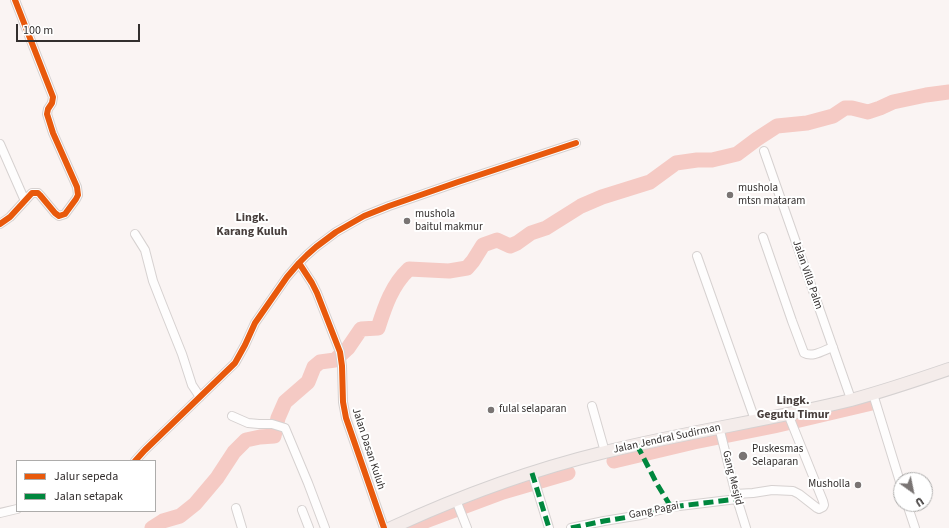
<!DOCTYPE html>
<html>
<head>
<meta charset="utf-8">
<style>
	body { margin:0 }
	#map { position:relative; width:949px; height:528px; overflow:hidden; background:#faf4f3; font-family:"Source Sans 3",sans-serif }
	canvas { display:block }
	.legend { position:absolute; left:16px; top:460px; width:140px; height:52px; box-sizing:border-box; background:#fff; border:1px solid #adacab; margin:0; padding:5px 7px; list-style:none; font-size:12px; color:#332f2e }
	.legend li { display:flex; align-items:center; gap:8px; height:20px }
	.legend b { width:20px; border:1px solid #adacab }
	.north { position:absolute; left:893px; top:472px; width:40px; height:40px; box-sizing:border-box; background:#fff; border:1px solid #adacab; border-radius:50%; rotate:147deg; font-size:11px; font-weight:700; line-height:16px; text-align:center; color:#332f2e }
	.north::after { content:''; display:block; margin:auto; width:14px; height:18px; background:#797473; clip-path:polygon(50% 0,100% 100%,50% 72%,0 100%) }
	.scale { position:absolute; left:16px; top:24px; width:124px; height:18px; box-sizing:border-box; border:2px solid #332f2e; border-top:0; padding-left:5px; font-size:12px; line-height:14px; white-space:nowrap; color:#332f2e; -webkit-text-stroke:3px #fff; paint-order:stroke }
</style>
</head>
<body>
<div id="map">
<canvas width="949" height="528"></canvas>
<ul class="legend">
<li><b style="height:5px;background:#e8590c"></b>Jalur sepeda</li>
<li><b style="height:5px;background:#00873e"></b>Jalan setapak</li>
</ul>
<div class="north">U</div>
<div class="scale">100 m</div>
</div>
<script>
const ctx = document.querySelector('canvas').getContext('2d');
ctx.lineJoin = 'round';
function strokePath(path, color, width, dash) {
  ctx.strokeStyle = color;
  ctx.lineWidth = width;
  ctx.lineCap = dash ? 'butt' : 'round';
  ctx.setLineDash(dash || []);
  ctx.stroke(path);
}
function write(font, color, halo, rows, align = 'center') {
  ctx.font = font + ' "Source Sans 3",sans-serif';
  ctx.lineWidth = 4;
  ctx.setLineDash([]);
  ctx.textBaseline = 'middle';
  ctx.strokeStyle = halo;
  ctx.fillStyle = color;
  for (const [text, x, y, turn = 0] of rows) {
    ctx.save();
    ctx.translate(x, y);
    ctx.rotate((+turn || 0) * Math.PI / 180);
    ctx.textAlign = isNaN(turn) ? turn : align;
    if (halo) ctx.strokeText(text, 0, 0);
    ctx.fillText(text, 0, 0);
    ctx.restore();
  }
}
const river = new Path2D(`
	M614,461L694,442L774,426L872,403
	M152,528L163,521L180,516L195,504L217,478L234,452L246,440L260,437L274,436L278,418L285,402L308,382L314,367L320,362L335,360L348,348L361,329L378,328C385,306 392,285 409,269L449,271L467,268L473,261L483,245L497,240L510,246L517,243L531,233L546,228L581,206L602,197L650,182L676,163L697,160H712L737,154L757,139L777,126L807,123L833,116L845,108H852L868,112L880,108L893,102L926,95L949,92
	M411,528L420,523L503,492L568,473`);
const minor = new Path2D(`
	M0,144L25,201
	M764,151L851,399
	M0,224L10,217L32,193H38L40,195L55,213L59,216L65,214L76,199L78,195L77,187L53,133L47,114L48,109L52,103L53,97L15,0
	M135,234L145,250L153,281L162,304L182,354L192,385L200,397
	M763,237L792,321L804,353C813,358 824,350 833,347
	M697,256L755,420
	M299,263L312,283L317,293L340,352L342,366L343,402L346,418L384,528
	M873,394L901,485
	M592,406L605,452
	M232,416L248,423L259,424H272L285,428L308,483L325,528
	M719,427L737,499L746,528
	M135,461L145,450L235,363L245,345L255,323L287,277L299,263L307,255L316,247L336,232L364,216L389,206L458,182L576,143
	M532,473L549,528
	M735,494L753,493L772,490L793,491L799,494L817,508L819,509L823,507L824,505L823,501L788,414
	M456,500L467,528
	M907,504L915,528
	M236,508L242,528
	M302,510L309,528
	M0,513L17,509
	M571,528L604,521L641,515L671,507L737,499`);
const highway = new Path2D(`
	M391,528C460,496 531,470 605,452C686,432 770,420 851,400C884,391 917,380 949,369`);
const quiet = new Path2D(`
	M637,445L657,484L671,507
	M532,473L549,528
	M571,528L604,521L641,515L671,507L737,499`);
const cycleway = new Path2D(`
	M0,224L10,217L32,193H38L40,195L55,213L59,216L65,214L76,199L78,195L77,187L53,133L47,114L48,109L52,103L53,97L15,0
	M299,263L312,283L317,293L340,352L342,366L343,402L346,418L384,528
	M135,461L145,450L235,363L245,345L255,323L287,277L299,263L307,255L316,247L336,232L364,216L389,206L458,182L576,143`);
const markers = [
	[730,195,4,"#797473"],
	[407,221,4,"#797473"],
	[491,410,4,"#797473"],
	[743,456,5,"#797473"],
	[858,485,4,"#797473"]
];
const poiNames = [
	["mushola",738,189],
	["mtsn mataram",738,202],
	["mushola",415,215],
	["baitul makmur",415,228],
	["fulal selaparan",499,410],
	["Puskesmas",752,450],
	["Selaparan",752,463],
	["Musholla",850,485,"right"]
];
const streetNames = [
	["Jalan Villa Palm",807,275,71],
	["Jalan Jendral Sudirman",667,439,-12],
	["Jalan Dasan Kuluh",368,449,72],
	["Gang Mesjid",732,478,76],
	["Gang Pagai",654,511,-11]
];
const neighbourhoodNames = [
	["Lingk.",252,218],
	["Karang Kuluh",252,232],
	["Lingk.",793,401],
	["Gegutu Timur",793,415]
];
strokePath(river, '#f5cac4', 15);
strokePath(minor, '#d6d1d0', 10);
strokePath(highway, '#d5d1d1', 14);
strokePath(minor, '#fefdfd', 8);
strokePath(highway, '#f4ecea', 12);
strokePath(quiet, '#00873e', 5, [10, 5]);
strokePath(cycleway, '#e8590c', 6);
for (const [x, y, r, color] of markers) {
  const dot = new Path2D();
  dot.arc(x, y, r, 0, 2 * Math.PI);
  ctx.fillStyle = color;
  ctx.fill(dot);
  strokePath(dot, '#fff', 1.5);
}
write('11px', '#332f2e', '#fff', poiNames, 'left');
write('11px', '#332f2e', '#fff', streetNames);
write('bold 12px', '#483f3d', '#fff', neighbourhoodNames);
</script>
</body>
</html>
